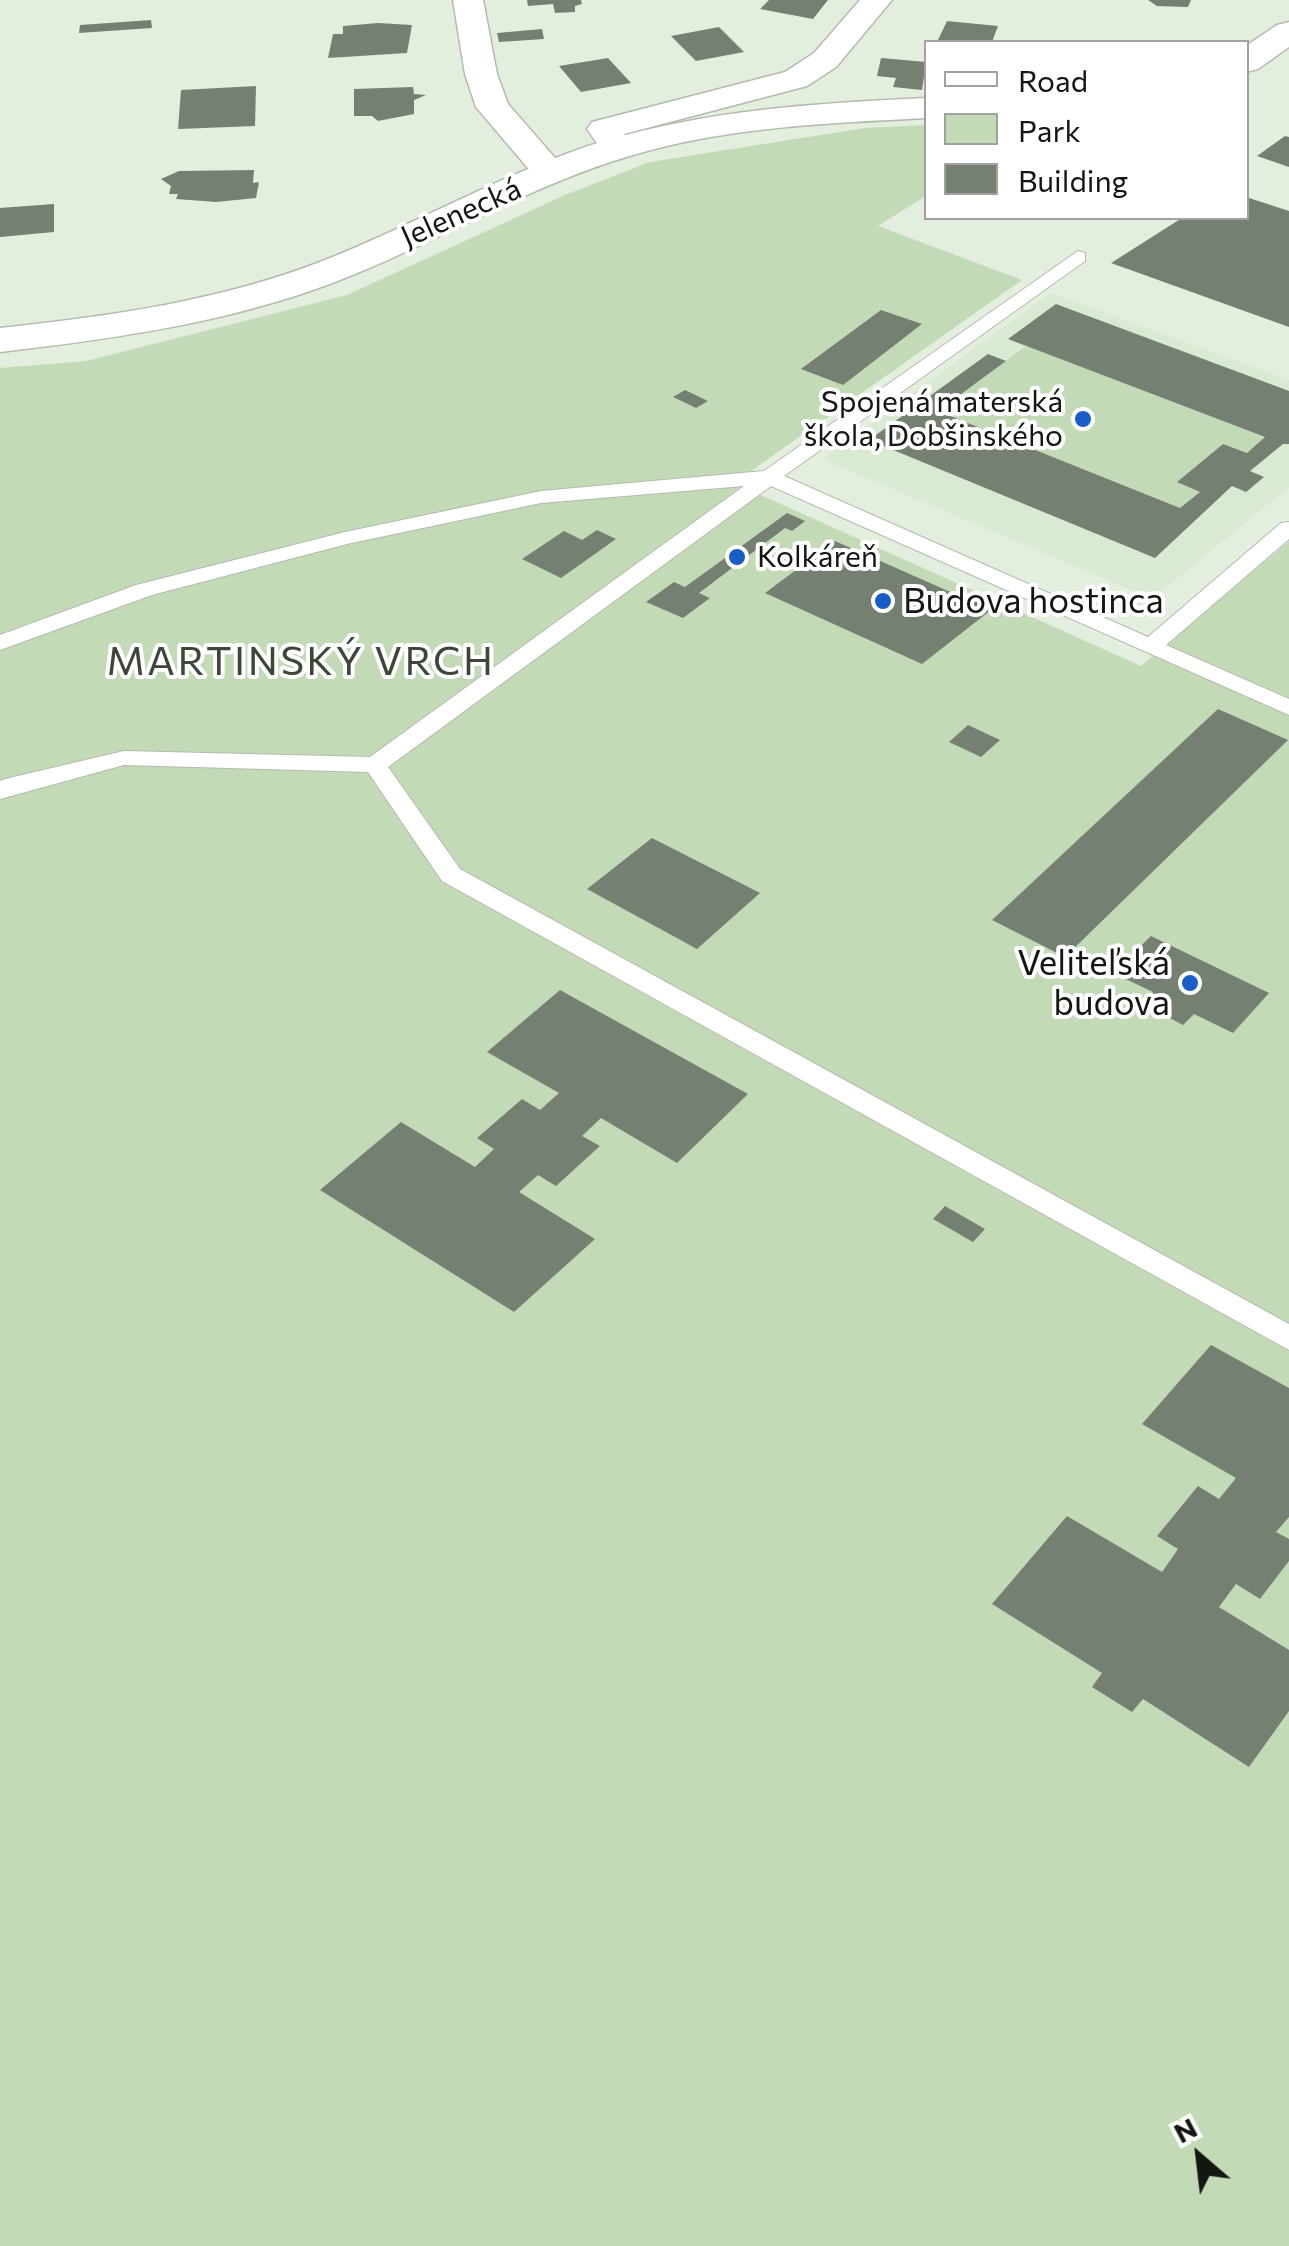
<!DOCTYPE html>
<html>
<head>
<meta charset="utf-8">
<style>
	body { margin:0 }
	#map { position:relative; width:1289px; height:2246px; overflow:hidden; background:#e4eedf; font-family:Commissioner,sans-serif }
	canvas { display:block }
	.legend { position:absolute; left:924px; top:40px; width:325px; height:180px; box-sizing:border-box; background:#fff; border:2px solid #a1a2a0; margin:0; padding:12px 18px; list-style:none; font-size:30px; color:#131711 }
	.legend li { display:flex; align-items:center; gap:20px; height:50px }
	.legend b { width:50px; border:2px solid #a1a2a0 }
	.north { position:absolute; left:1149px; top:2106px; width:100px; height:100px; -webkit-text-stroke:8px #fff; paint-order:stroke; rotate:332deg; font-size:28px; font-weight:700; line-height:40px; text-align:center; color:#131711 }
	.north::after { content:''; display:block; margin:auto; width:35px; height:45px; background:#131711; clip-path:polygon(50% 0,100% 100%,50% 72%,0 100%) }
</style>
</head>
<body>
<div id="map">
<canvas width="1289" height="2246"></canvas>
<ul class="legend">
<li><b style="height:12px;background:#fff"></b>Road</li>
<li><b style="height:28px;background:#c3dab6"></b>Park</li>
<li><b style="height:28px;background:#768072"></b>Building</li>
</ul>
<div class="north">N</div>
</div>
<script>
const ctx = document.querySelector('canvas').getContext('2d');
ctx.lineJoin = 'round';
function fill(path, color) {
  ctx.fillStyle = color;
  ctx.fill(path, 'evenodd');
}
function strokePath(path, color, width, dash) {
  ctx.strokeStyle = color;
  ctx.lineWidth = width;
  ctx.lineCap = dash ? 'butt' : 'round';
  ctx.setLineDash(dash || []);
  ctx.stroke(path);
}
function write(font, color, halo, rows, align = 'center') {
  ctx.font = font + ' Commissioner,sans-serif';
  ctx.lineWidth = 8;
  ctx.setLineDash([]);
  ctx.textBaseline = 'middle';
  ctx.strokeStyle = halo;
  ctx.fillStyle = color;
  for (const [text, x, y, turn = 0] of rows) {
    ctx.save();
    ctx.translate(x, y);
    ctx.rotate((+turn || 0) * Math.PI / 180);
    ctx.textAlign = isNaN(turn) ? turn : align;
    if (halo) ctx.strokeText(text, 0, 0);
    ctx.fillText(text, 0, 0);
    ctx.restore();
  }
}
const built = new Path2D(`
	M1051,293L1289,380V487L1152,599L822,459Z`);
const green = new Path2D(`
	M926,125V196L878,226L1022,280L734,483L1141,666L1289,541V2246H0V368L86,361L347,295L565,195L650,162L865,128Z
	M1026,346L1265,437L1247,453L1223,444L1178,481L1200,492L1180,508L938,411Z`);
const building = new Path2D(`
	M527,0H581L582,4L575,6V12L555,13L553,4L528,6Z
	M769,0H828L813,19L760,9Z
	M1148,0H1191L1188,7L1157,6Z
	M151,20L152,28L79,33L80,25Z
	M947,21L998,26L992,42H937Z
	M378,23L412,25L407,53L328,58L333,34H343V26Z
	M719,27L744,52L696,61L671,36Z
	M542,29L544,39L499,42L497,33Z
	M608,58L631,83L581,92L559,66Z
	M881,58L926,62L922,90L893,87L896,78L877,76Z
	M256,86L255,126L178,129L181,90Z
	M413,87L414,94L426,95L414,100V114L378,121L372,116H354V89Z
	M1285,136L1289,137V167L1257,156Z
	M254,170L253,183L259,182L256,198L216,202L176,199L178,194H169L171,186L161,179L179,171Z
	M1246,197L1289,211V327L1111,263L1182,218H1246Z
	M54,204V232L0,237V208Z
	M1056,304L1289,391V444H1283L1250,471L1264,477L1246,492L1232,486L1155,558L869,440L988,354L1006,361L938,411L1180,508L1200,492L1177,482L1223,444L1247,453L1265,437L1008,339Z
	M881,310L922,324L843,385L801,369Z
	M685,390L708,401L696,408L673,397Z
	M787,513L805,521L792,531L785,528L699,593L710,598L683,618L646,602L674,582L685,587Z
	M597,530L616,539L561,578L522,559L564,531L582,540Z
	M835,541L964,598L969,594L990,603L984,607L991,610L922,664L765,593Z
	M1218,709L1288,740L1065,957L992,920Z
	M968,725L1000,740L981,757L949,742Z
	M652,838L760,893L697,949L587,889Z
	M1151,936L1269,993L1233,1033L1194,1014L1183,1025L1143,1004L1153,992L1113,973Z
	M560,990L748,1094L677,1163L601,1118L582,1136L600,1146L556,1186L538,1175L519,1192L595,1239L514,1312L320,1190L401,1122L475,1167L494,1149L477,1138L522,1099L540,1110L559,1093L487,1052Z
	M945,1206L985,1229L973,1242L933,1219Z
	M1211,1345L1289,1388V1517L1276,1532L1289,1539V1561L1260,1599L1236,1584L1219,1607L1289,1650V1711L1249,1767L1143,1699L1132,1712L1092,1687L1102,1673L992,1604L1067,1516L1162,1572L1178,1549L1157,1536L1198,1486L1219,1499L1236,1478L1142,1424Z`);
const service = new Path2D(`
	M1078,251L1085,253V261L784,476L1148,637L1281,523L1289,522V539L1166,645L1289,699V715L771,486L388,767L460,869L1289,1324V1350L442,881L368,772L124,765L0,799V781L5,779L124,751L370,757L744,486L541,503L347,544L152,595L0,650V635L136,585L345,532L541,491L764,471Z`);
const minor = new Path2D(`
	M453,0H483L497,74L508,104L562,166L567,173L562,180L550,183L538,180L476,107L465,74Z
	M860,0H892L836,67L807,86L624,134L634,148L629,155H605L587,129L592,122L785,72L814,53Z`);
const tertiary = new Path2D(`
	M1289,22V47L1258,69L1246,72V46L1277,25Z
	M926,98V118C828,123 728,127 633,155C536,183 448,236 355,274C242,321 120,338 0,352V328C111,316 221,301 325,260C419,223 507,171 604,141C709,110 817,103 926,98Z`);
const markers = [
	[1083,419,10,"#1a5cc8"],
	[737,557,10,"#1a5cc8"],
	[883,601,10,"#1a5cc8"],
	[1190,983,10,"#1a5cc8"]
];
const farStreetnames = [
	["Jelenecká",461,213,-24]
];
const farPoinames = [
	["Spojená materská",1063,402],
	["škola, Dobšinského",1063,436],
	["Kolkáreň",757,557,"left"]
];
const poiNames = [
	["Budova hostinca",903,601],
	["Veliteľská",1170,963,"right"],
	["budova",1170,1003,"right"]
];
const quarterNames = [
	["MARTINSKÝ VRCH",301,662]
];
fill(built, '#dae9d2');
fill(green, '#c3dab6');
fill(building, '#768072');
strokePath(service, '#b2bcad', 2);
strokePath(minor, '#b2bcad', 3);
strokePath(tertiary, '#b2bcad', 3);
fill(service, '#fff');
fill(minor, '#fff');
fill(tertiary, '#fff');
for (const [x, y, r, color] of markers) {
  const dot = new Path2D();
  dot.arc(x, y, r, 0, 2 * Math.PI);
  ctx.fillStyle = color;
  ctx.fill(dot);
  strokePath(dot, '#fff', 4);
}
write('30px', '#131711', '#fff', farStreetnames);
write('30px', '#131711', '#fff', farPoinames, 'right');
write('35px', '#131711', '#fff', poiNames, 'left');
ctx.letterSpacing = '2.5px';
write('40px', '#3e4639', '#fff', quarterNames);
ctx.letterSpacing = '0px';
</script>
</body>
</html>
